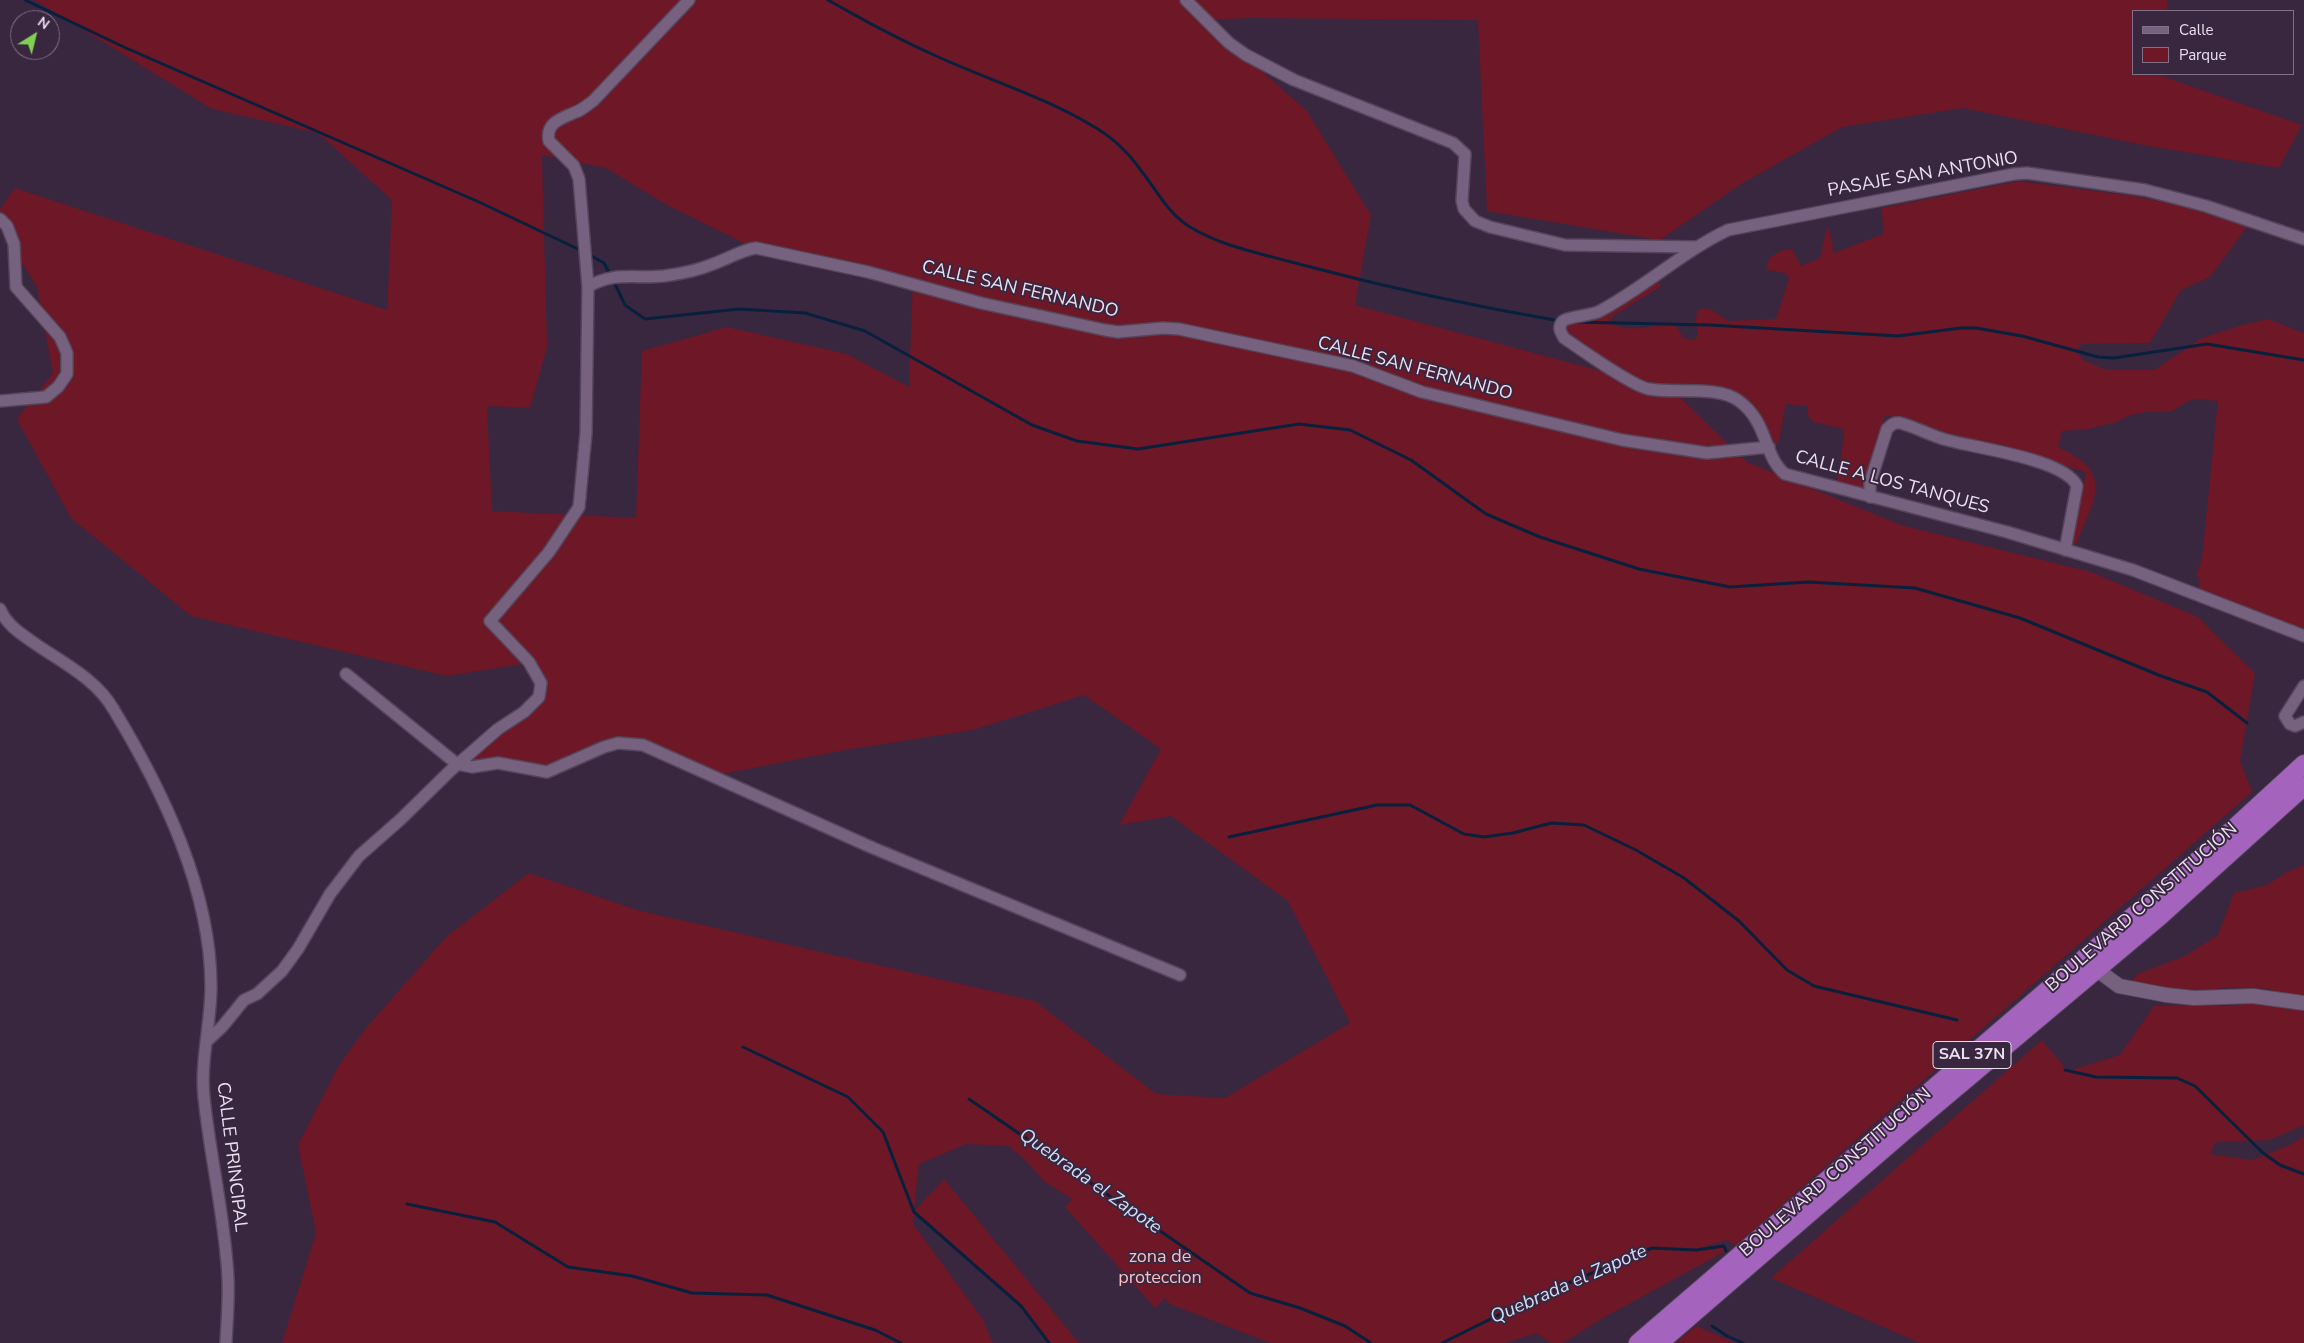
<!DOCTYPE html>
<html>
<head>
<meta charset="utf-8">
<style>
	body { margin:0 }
	#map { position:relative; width:2304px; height:1343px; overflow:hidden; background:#392740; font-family:"Nunito Sans",sans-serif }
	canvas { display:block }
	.legend { position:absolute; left:2132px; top:10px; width:162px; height:65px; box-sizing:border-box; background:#392740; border:1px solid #807186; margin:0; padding:6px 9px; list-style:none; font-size:15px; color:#ebe0f0 }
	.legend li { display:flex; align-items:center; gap:10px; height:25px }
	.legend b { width:25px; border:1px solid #807186 }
	.north { position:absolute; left:10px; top:10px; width:50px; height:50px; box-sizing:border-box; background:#392740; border:1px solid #807186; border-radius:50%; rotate:36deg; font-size:14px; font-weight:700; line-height:20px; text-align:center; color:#ebe0f0 }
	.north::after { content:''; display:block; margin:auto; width:18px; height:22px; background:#80d051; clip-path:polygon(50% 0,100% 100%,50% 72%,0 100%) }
</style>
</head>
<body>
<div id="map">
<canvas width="2304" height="1343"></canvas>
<ul class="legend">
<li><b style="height:6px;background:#76627f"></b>Calle</li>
<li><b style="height:14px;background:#6d1727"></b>Parque</li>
</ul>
<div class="north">N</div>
</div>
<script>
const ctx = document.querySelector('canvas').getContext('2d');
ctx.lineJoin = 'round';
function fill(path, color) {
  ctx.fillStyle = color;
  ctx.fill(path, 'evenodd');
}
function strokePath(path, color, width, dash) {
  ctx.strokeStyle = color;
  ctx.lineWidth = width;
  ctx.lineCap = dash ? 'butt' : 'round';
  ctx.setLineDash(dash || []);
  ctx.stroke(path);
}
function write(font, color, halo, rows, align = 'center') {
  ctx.font = font + ' "Nunito Sans",sans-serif';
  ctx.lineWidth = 4;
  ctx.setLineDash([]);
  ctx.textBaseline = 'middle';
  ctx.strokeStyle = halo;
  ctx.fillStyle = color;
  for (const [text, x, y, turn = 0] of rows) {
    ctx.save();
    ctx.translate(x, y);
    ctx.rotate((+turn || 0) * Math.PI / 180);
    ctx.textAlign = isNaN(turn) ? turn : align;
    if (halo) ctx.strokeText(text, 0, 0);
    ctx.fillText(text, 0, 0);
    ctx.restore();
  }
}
const green = new Path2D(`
	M35,0H2168L2166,11H2133V74H2156L2302,125L2279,168L2143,145L1963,108L1842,127L1741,184L1660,240L1487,211L1478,20L1251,18L1204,20L1307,111L1371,215L1355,305L1638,381L1570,338L1565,330L1567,325L1660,282V287L1613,316L1610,321C1624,335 1655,325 1672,323L1678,328L1683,338L1694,340L1698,336L1696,320L1697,310L1709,308L1728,321L1776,319L1789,279L1785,273L1767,270C1764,257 1781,249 1792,249L1801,266L1820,258L1826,231L1829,228L1834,253L1883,234L1882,208L2015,182H2026L2133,196L2252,220L2210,277L2181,290L2150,343L2081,344L2076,350L2083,360L2104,369L2154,370L2202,338L2243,325L2268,319L2304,333V631L2198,591L2200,578L2196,576L2202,558L2218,401L2197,399L2186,402L2171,412H2147L2130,415L2117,422L2088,429L2062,431L2058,447C2115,473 2095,497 2077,543L2072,546L2086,472L1885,415L1863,487L1861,489L1837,483L1844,435L1843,429L1814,422L1809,418L1807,406L1786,404L1779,440L1777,444L1774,443C1766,437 1763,422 1758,412C1743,383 1700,391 1672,390L1747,462L1901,525L2091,572L2198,617L2255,673L2240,761L2252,792L1735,1246L1727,1240L1700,1248L1724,1246L1726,1251L1603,1318L1563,1343H1550L1537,1333L1505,1343H1442L1632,1256L1535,1296L1439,1343H1270L1170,1304L1165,1298L1155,1308L1065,1207L1072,1199L1044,1181L1023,1158L1008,1146L966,1144L919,1164L914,1211L944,1179L1079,1343H1049L1021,1306L915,1212L913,1224L982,1318L993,1343H282L316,1233L298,1145L339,1065L366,1028L446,937L529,873L637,910L1035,1001L1156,1094L1225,1098L1350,1023L1288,901L1171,816L1119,825L1161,749L1084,695L973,730L845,750L712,776L643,745L618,743L547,772L457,764L524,712L541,683L529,663L447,676L191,616L71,518L17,419L53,373L37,287L0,227V209L15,188L387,310L392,200L318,133L212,109ZM542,155L606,168L667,205L766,254L913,278L909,387L847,354L727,327L642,351L636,518L492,511L487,406L530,408L547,347Z
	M2304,865V999L2290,997L2268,989L2229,987L2183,994L2131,982L2137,974L2185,956L2218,935L2234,893L2267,885L2287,872Z
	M2259,1002L2304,1010V1125L2270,1140L2216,1142L2210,1154L2253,1160L2294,1143L2304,1136V1343H1920L1771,1278L2042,1040L2068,1071L2120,1055L2154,1006H2232Z
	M1696,1326L1736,1343H1676Z`);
const stream = new Path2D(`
	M25,0L126,48L479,202L582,251
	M828,0C863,20 898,39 934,55C986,79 1042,96 1091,125C1111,136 1127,151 1140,169C1155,188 1169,215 1190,227C1223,247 1263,254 1299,264C1385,287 1472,306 1560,321
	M588,254L604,263L610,275
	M613,280L625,305L645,319L739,309L805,313L865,331L1032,425L1077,441L1138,449L1299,424L1350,430L1411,460L1486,514L1540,537L1639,569L1730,587L1808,582L1915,588L2020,618L2161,676L2207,692L2247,723
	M1573,322L1710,325L1898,336L1961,328H1976L2022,336L2098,357L2114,358L2207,344L2304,360
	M1229,837L1377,805H1410L1464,834L1484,837L1513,833L1551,823L1584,825L1636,850L1684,878L1739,921L1787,970L1814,986L1957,1020
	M743,1047L848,1097L883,1132L914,1212L1021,1306L1049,1343
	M2065,1070L2096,1077L2177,1078L2195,1086L2263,1153L2280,1165L2304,1174
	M969,1099L1250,1293L1300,1308L1345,1326L1371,1343
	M407,1204L495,1222L568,1267L632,1276L692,1293L767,1295L875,1330L901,1343
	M1712,1326L1727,1336L1743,1343
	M1442,1343L1535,1297L1652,1248L1696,1250L1724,1246L1726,1251`);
const minor = new Path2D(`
	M1186,0L1229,43L1246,55L1294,80L1453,143L1465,154L1462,201L1464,209L1475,221L1490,227L1565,245L1696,247
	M0,219L7,226L14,244L16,287L60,337L67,353V374L58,387L46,397L0,401
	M2304,239L2206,206L2145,190L2027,173L2014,174L1728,230C1682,252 1645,287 1600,311C1591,316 1569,316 1563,321C1557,327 1561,333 1564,338C1582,350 1632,386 1649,389C1675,394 1718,385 1739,401C1769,423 1763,456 1785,474L2007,532L2133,570L2304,636
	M588,287C613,271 636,279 664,276C679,274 699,270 713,264C728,259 741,250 756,248L868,272L981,303L1105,330L1118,332L1163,328L1179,329L1353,366L1422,392L1622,440L1707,453L1769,447
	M1870,497V483L1887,429C1891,425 1894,422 1900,423C1916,427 1931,436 1947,440C1975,448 2065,459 2077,486L2065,550
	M0,609C7,626 23,635 37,645C65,664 97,680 114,710C163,791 211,890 211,987C211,1022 200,1063 204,1097C210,1157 225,1217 228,1278C229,1300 227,1321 226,1343
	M346,674L457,764L472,767L498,763L547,772L604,747L618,743L643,745L873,848L1180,975
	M2304,686L2285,716L2290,724L2295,726L2304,722
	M208,1040L222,1027L244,1000L257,994L282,971L298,949L330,894L359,856L401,819L451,770L498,729L524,712L539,697L541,683L529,662L490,621L549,552L579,507L586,433L588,287L579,179L574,166L549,141C545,122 563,118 576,112C582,110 587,105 593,101L689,0`);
const tertiary = new Path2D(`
	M2096,969L2119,986L2166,995L2194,998L2253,996L2304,1003`);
const trunk = new Path2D(`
	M1638,1343L2218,843L2304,764
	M1659,1343L1908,1128L2160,916L2304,786`);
const shields = [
	[1972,1055,78]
];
const shieldNames = [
	["SAL 37N",1972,1055]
];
const streetNames = [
	["PASAJE SAN ANTONIO",1923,175,-10],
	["CALLE SAN FERNANDO",1020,290,13],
	["CALLE SAN FERNANDO",1415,369,15],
	["CALLE A LOS TANQUES",1892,483,15],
	["BOULEVARD CONSTITUCIÓN",2142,908,-41],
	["CALLE PRINCIPAL",231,1157,83],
	["BOULEVARD CONSTITUCIÓN",1836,1173,-41]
];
const parkNames = [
	["zona de",1160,1258],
	["proteccion",1160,1279]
];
const waterNames = [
	["Quebrada el Zapote",1090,1182,35],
	["Quebrada el Zapote",1569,1285,-24]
];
fill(green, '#6d1727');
strokePath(stream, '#09203d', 3);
strokePath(minor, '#55455b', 14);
strokePath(tertiary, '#55455b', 16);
strokePath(trunk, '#55455b', 20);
strokePath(minor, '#76627f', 11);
strokePath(tertiary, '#76627f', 14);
strokePath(trunk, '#a464be', 18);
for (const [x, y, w] of shields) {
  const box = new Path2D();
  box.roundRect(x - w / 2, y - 13.5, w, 27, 4);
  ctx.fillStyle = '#392740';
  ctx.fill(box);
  strokePath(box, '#ebe0f0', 1);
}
write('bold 16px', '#ebe0f0', null, shieldNames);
write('18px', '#ebe0f0', '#392740', streetNames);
write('18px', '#fdbcbf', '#392740', parkNames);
write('italic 19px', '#cddef6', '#392740', waterNames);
</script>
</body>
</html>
